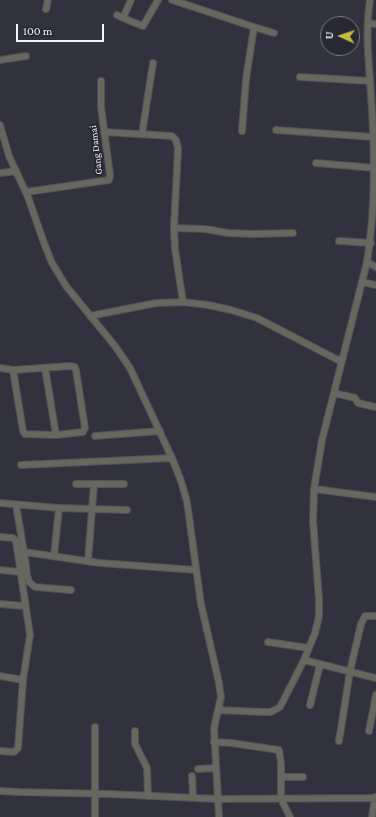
<!DOCTYPE html>
<html>
<head>
<meta charset="utf-8">
<style>
	body { margin:0 }
	#map { position:relative; width:376px; height:817px; overflow:hidden; background:#32323e; font-family:"Crimson Pro",serif }
	canvas { display:block }
	.north { position:absolute; left:320px; top:16px; width:40px; height:40px; box-sizing:border-box; background:#282834; border:1px solid #797984; border-radius:50%; rotate:273deg; font-size:11px; font-weight:700; line-height:16px; text-align:center; color:#f3f3fb }
	.north::after { content:''; display:block; margin:auto; width:14px; height:18px; background:#c2bd3f; clip-path:polygon(50% 0,100% 100%,50% 72%,0 100%) }
	.scale { position:absolute; left:16px; top:24px; width:88px; height:18px; box-sizing:border-box; border:2px solid #f3f3fb; border-top:0; padding-left:5px; font-size:12px; line-height:14px; white-space:nowrap; color:#f3f3fb; -webkit-text-stroke:3px #282834; paint-order:stroke }
</style>
</head>
<body>
<div id="map">
<canvas width="376" height="817"></canvas>
<div class="north">U</div>
<div class="scale">100 m</div>
</div>
<script>
const ctx = document.querySelector('canvas').getContext('2d');
ctx.lineJoin = 'round';
function strokePath(path, color, width, dash) {
  ctx.strokeStyle = color;
  ctx.lineWidth = width;
  ctx.lineCap = dash ? 'butt' : 'round';
  ctx.setLineDash(dash || []);
  ctx.stroke(path);
}
function write(font, color, halo, rows, align = 'center') {
  ctx.font = font + ' "Crimson Pro",serif';
  ctx.lineWidth = 4;
  ctx.setLineDash([]);
  ctx.textBaseline = 'middle';
  ctx.strokeStyle = halo;
  ctx.fillStyle = color;
  for (const [text, x, y, turn = 0] of rows) {
    ctx.save();
    ctx.translate(x, y);
    ctx.rotate((+turn || 0) * Math.PI / 180);
    ctx.textAlign = isNaN(turn) ? turn : align;
    if (halo) ctx.strokeText(text, 0, 0);
    ctx.fillText(text, 0, 0);
    ctx.restore();
  }
}
const minor = new Path2D(`
	M172,0L254,27L274,33
	M46,9L48,0
	M117,15L123,18L131,0
	M123,18L143,26L158,0
	M368,23L376,24
	M0,60L26,56
	M300,77L370,81
	M0,125L9,156L28,197L44,243L52,263L66,286L115,346L130,368L172,458L181,481L187,502L201,604L219,683L221,697L214,728L219,817
	M276,130L373,137
	M242,131L246,79L254,27
	M104,132L172,136L176,140L178,148L174,228L175,249L183,302
	M142,134L153,63
	M316,163L375,168
	M0,173L16,171
	M26,192L109,180L110,175L101,107V81
	M174,228L205,229L228,233L254,234L293,233
	M339,241L371,243
	M367,262L376,267
	M362,282L376,285
	M90,316L156,303L183,302L208,305L231,310L257,318L342,362
	M0,368L13,370L70,366L75,367L76,370L85,428L83,432L56,435L25,434L23,431L13,370
	M45,368L56,435
	M334,393L355,398L358,403L376,407
	M95,436L160,431
	M21,465L172,458
	M76,484H124
	M314,489L376,497
	M0,503L59,508L127,510
	M16,505L24,552L27,575L29,582L35,587L71,590
	M0,537L13,538L16,541L30,635L23,680L18,748L14,752L0,751
	M24,552L100,563L196,570
	M54,556L59,508
	M88,561L94,484
	M0,570L21,572
	M0,604L25,606
	M268,642L309,648
	M304,660L376,678
	M0,676L23,680
	M310,705L320,665
	M218,710L263,712H271L280,707L304,660L315,633L319,616V600L313,520L314,489L322,440L367,262C376,208 375,150 371,95C369,64 365,31 370,0
	M95,727V817
	M135,731V744L147,768L148,796
	M369,731L376,695
	M339,741L350,671L361,624L365,616H376
	M214,742L231,743L279,750L281,763V799L290,817
	M198,769L216,768
	M192,776L193,797
	M281,777H303
	M0,791L19,792L110,794L218,799L376,798
	M372,817L375,797`);
const streetNames = [
	["Gang Damai",96,150,-97]
];
strokePath(minor, '#51515c', 8);
strokePath(minor, '#676760', 6);
write('10px', '#f3f3fb', '#282834', streetNames);
</script>
</body>
</html>
